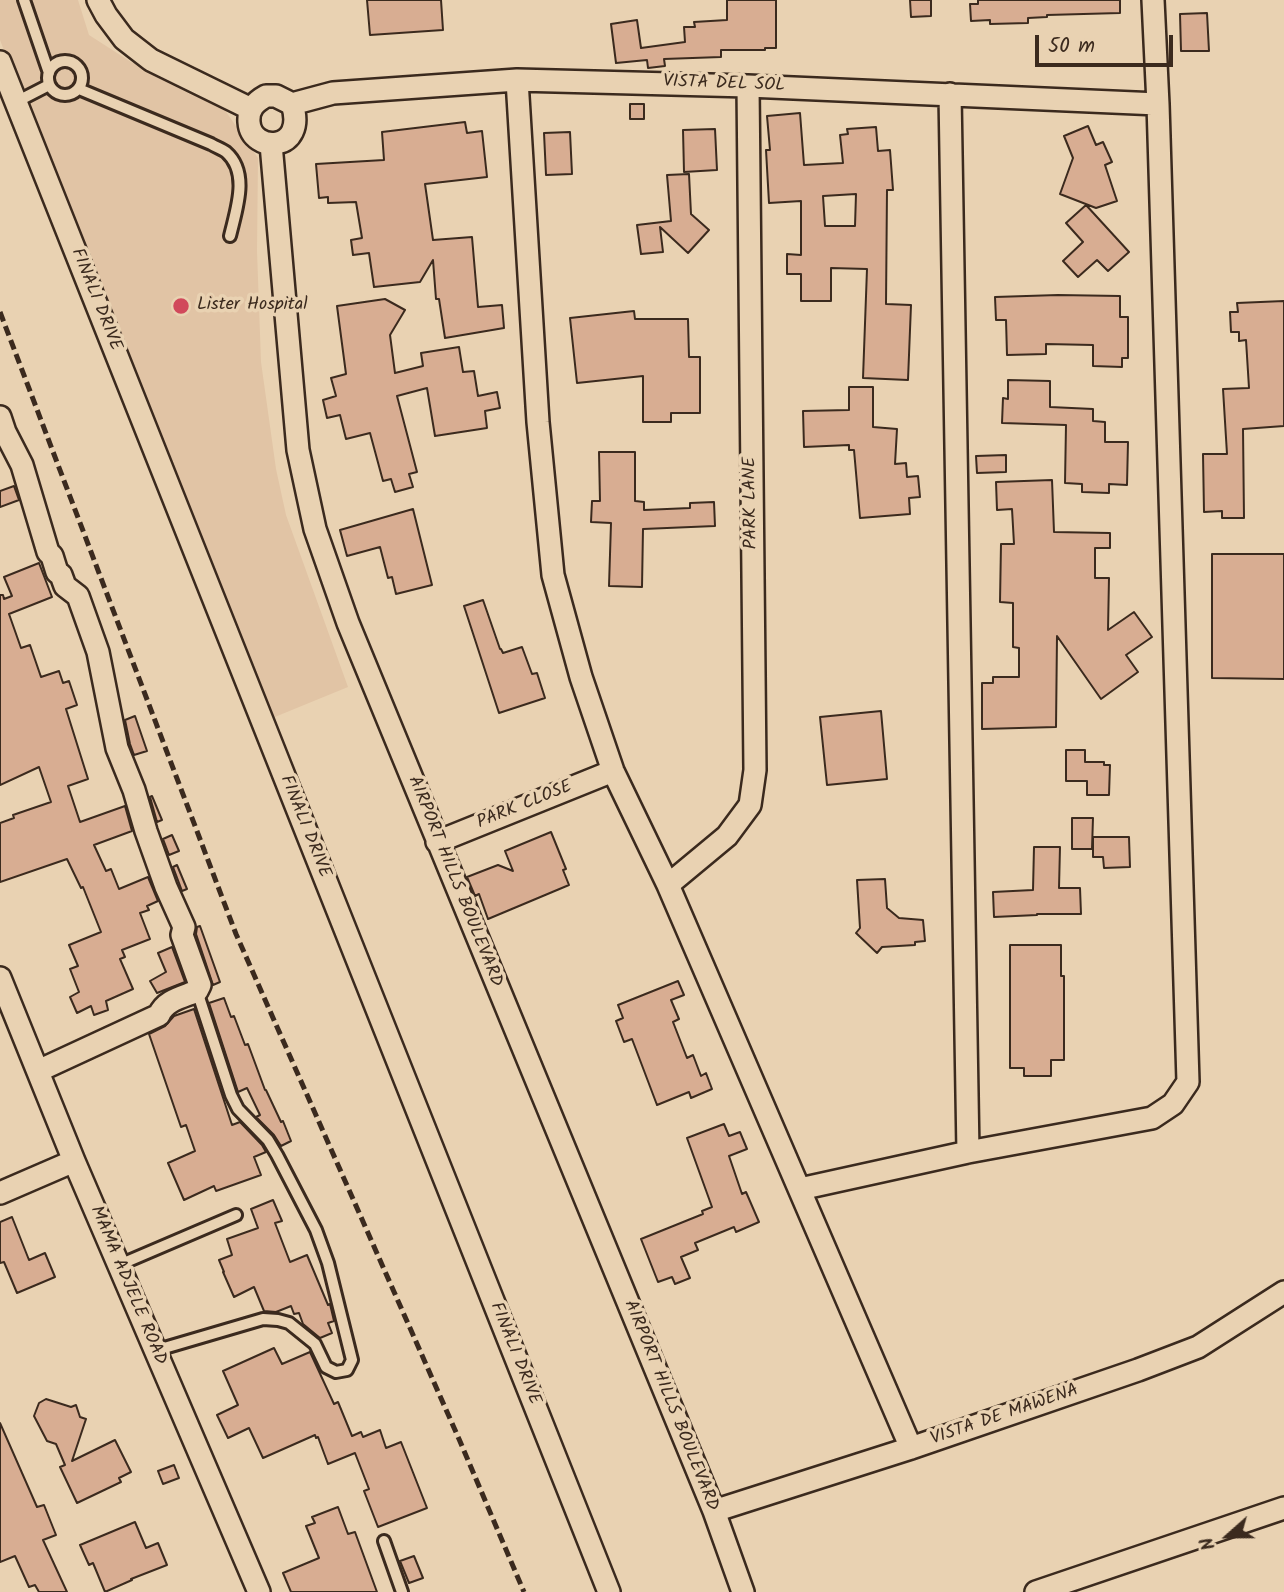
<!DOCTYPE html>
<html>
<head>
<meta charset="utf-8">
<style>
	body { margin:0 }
	#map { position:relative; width:1284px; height:1592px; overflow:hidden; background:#e9d2b2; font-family:Kalam,sans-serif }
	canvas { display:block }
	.north { position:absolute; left:1193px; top:1501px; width:70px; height:70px; -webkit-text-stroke:5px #e9d2b2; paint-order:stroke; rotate:249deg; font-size:19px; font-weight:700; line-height:28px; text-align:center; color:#3b2a1e }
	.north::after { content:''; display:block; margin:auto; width:24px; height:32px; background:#3b2a1e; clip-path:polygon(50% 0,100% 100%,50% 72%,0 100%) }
	.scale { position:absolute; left:1035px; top:35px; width:138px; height:32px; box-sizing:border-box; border:4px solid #3b2a1e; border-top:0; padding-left:9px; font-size:21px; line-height:24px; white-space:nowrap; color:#3b2a1e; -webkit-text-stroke:5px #e9d2b2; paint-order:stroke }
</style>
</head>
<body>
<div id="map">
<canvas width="1284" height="1592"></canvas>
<div class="north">N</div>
<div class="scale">50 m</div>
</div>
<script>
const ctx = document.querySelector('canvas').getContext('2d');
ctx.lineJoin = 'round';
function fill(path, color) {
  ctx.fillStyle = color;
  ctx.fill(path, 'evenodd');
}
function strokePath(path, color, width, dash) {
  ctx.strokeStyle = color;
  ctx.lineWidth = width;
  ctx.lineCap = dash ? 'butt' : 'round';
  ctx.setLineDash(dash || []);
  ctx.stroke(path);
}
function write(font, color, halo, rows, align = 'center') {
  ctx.font = font + ' Kalam,sans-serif';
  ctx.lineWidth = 7;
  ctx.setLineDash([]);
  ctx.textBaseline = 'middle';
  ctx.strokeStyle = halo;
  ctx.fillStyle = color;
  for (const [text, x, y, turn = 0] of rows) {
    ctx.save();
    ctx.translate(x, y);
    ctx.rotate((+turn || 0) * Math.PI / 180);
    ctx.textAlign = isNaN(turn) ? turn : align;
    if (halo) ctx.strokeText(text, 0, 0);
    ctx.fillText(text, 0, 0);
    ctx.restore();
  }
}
const built = new Path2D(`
	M0,0H78L89,35L131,62L220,103L258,158L257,251L261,362L276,469L286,515L348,687L265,721L0,40Z`);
const building = new Path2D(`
	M367,0H441L443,30L370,35Z
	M727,0H776V48H765V50H721V57L664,59L665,66L648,68L647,60L616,63L611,24L637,20L641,48L685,42L684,27H695L694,22L727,20Z
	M910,0H931V16L911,17Z
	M978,0H1120V13L1047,15V17L1028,18V23L990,24V20L971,21L970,4H978Z
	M1207,13L1209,51H1181L1180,14Z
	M630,104H644V119H630Z
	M800,113L804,165L843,163L840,135L848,134L847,129L876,127L878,151L890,150L893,190H887L886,304L911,305L908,380L863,378L867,269L831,268V301H801V274H787V254L801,255V201L769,203L766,150H770L767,116ZM856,194L855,226H825L823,196Z
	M465,122L467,133L482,131L487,177L425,184L433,240L472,237L478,307L502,305L504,328L445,338L439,299H436L433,260L420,282L374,287L369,253L353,255L351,240L362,238L356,202L328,203V197L319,198L316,164L384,160L382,132Z
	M1088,126L1096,145L1103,142L1112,162L1105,165L1117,201L1096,208L1060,194L1073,158L1064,136Z
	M715,129L717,170L684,172L683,130Z
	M570,132L572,174L546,175L544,133Z
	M689,174L691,214L709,230L688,253L660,227L663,252L641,254L637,225L671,221L667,175Z
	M1086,205L1129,252L1108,271L1097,260L1078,277L1063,261L1083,242L1066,223Z
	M1058,295L1120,296V317H1128V358H1122V367L1093,366V345L1046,344V354L1007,355L1006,320H996L995,297Z
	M385,299L405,310L390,335L395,373L423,366L421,353L459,347L463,372L474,371L478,396L497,392L500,408L485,411L487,428L435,436L427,388L397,396L417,472L409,474L413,487L395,492L391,479L383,481L370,433L346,439L340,415L327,418L323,400L336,396L331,378L346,374L337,306Z
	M1284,301V426L1243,429L1244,518H1222V511L1204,512L1203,454H1227L1223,389L1249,388L1246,340L1239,341V332H1231L1230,312H1238L1237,303Z
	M634,311L635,319H688L689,357H700V413H671V422H643V376L577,383L570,318Z
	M1008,380L1050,381V407L1093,409V421L1105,422V442H1128L1127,485L1109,484V493L1082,492V484L1065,483L1066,425L1002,423L1003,398L1008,399Z
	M849,387H873V427L897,429L895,464L906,463L907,477L918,476L920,497L909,498L910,514L860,518L854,450H849V445L804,447L803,411L849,410Z
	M599,452H635V501L644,502V510L690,508V503L714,502L715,526L643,529L642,587L609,586L611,523L591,522L592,501H600Z
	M1006,455V472L977,473L976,456Z
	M1052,480L1054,532L1110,533V548H1095V578H1109L1108,630L1134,612L1152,637L1126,655L1138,672L1101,699L1057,636L1056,727L982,729V683H993V677H1019V648L1013,647V603L1000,602L1001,544H1014L1012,509L997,510L996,482Z
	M14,486L19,500L0,507V491Z
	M413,509L432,585L396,594L392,577L388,578L380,547L347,556L340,530Z
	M1212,554H1284V679L1212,678Z
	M39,563L52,597L9,614L21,648L30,645L41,677L59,671L63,683L69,681L77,705L66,709L88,779L68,786L80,822L125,806L132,831L94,845L106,871L111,869L119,889L148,877L158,901L147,906L149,910L140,913L150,939L122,950L125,957L120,959L133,989L106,1001L108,1010L94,1015L91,1006L77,1013L70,997L79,992L70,969L78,966L69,945L101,932L83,887L81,888L67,859L0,882V823L14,818L13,815L51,802L39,767L0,785V595H3L4,599L12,596L4,577Z
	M483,600L500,649H501L503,653L522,647L532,674L537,673L545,698L499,713L464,606Z
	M881,711L887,779L827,785L820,717Z
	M135,716L147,751L134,755L130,744L125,720Z
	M1066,750H1085V762H1104V765H1110L1109,795H1087V781H1066Z
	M152,796L162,820L157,822L150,797Z
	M1072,818H1093L1092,849H1072Z
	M551,832L566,869L563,870L569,885L488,919L479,894L475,896L467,877L498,865L513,871L505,851Z
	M172,835L179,851L169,855L163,839Z
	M1093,837H1129L1130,867L1104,868L1103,857H1093Z
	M1034,847H1060L1059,888H1080L1081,914H1037V915L994,917L993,892L1033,890Z
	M177,865L187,889L182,891L173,867Z
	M885,879L887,908L899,918L923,920L925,941L915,942V945L882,947L877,953L856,933L860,928L857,880Z
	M200,926L220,982L213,985L196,934L197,927Z
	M1010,945H1061V976H1064V1060H1051V1076H1024V1068H1010Z
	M172,947L185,982L157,993L150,981L166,972L158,953Z
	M678,981L684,995L671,1000L679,1019L673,1022L687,1058L693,1055L701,1076L706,1073L712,1089L691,1098L689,1092L657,1105L632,1039L624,1042L616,1021L623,1018L618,1005Z
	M224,998L231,1017L234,1016L245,1045L248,1044L265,1090H266L281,1122L283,1121L291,1141L281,1146L274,1135L256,1117L260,1115L247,1088L238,1092L209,1003Z
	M194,1009L232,1125L240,1122L262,1145L266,1152L254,1157L261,1175L216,1191L214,1186L184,1200L168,1163L195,1151L186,1125L181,1127L149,1034L165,1026L174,1016Z
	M724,1124L729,1136L740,1132L747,1149L729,1156L742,1194L746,1192L759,1222L736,1232L734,1227L695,1243L698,1250L681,1257L690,1278L675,1284L672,1277L658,1282L641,1239L703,1214L702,1211L712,1207L687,1138Z
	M273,1200L282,1221L275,1223L290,1262L307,1255L328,1305L330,1304L334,1321L328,1323L332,1333L320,1338L303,1324L299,1313L294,1314L291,1306L276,1312L264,1311L254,1287L234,1297L223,1272H224L219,1260L232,1255L227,1239L258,1228L251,1209Z
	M12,1217L29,1260L45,1253L55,1277L17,1293L4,1262L0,1263V1222Z
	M274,1348L282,1364L310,1352L334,1404L338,1402L352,1436L361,1432L363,1437L380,1430L386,1448L401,1442L427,1508L378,1527L364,1491L369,1489L355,1453L328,1464L318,1437L316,1438L315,1435L263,1458L249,1428L228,1438L217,1415L238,1405L223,1371Z
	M46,1399L71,1407L76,1405L80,1417L86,1419L72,1461L115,1440L131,1472L119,1478L121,1482L77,1503L60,1467L65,1465L56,1444L47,1441L34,1416L39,1403Z
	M0,1423L37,1507L44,1505L56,1535L43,1540L67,1592H39L35,1585L29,1587L15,1556L0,1562Z
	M174,1465L179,1478L163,1484L158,1471Z
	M338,1507L348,1534L355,1532L377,1592H291L283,1573L319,1558L306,1526L315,1523L312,1517Z
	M135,1522L146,1548L158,1543L167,1565L131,1579L132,1580L105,1592L93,1563L89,1565L80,1545Z
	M414,1556L423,1578L409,1583L400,1561Z`);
const service = new Path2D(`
	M24,0L49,73
	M48 78a17 17 0 1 1 34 0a17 17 0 1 1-34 0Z
	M79,89L211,144C216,147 222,149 226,152C250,173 236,210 230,236
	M16,102L49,85
	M119,1265L236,1215
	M154,1351L263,1319L278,1320L289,1323L315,1344L326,1367L336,1372L347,1370L352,1360L328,1263L316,1230L277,1155L268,1140L238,1109L231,1095L197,991
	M384,1541L402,1592`);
const minor = new Path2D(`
	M98,0L106,15L124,39L151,60L251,109
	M0,62L609,1592
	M517,80L538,422L553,575L581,677L613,771L668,885L911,1448
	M950,94L968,1152
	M266,96H276L292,104C308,152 251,154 249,122C248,109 255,102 266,96Z
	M292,104L333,93L517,80L748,86L1158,104
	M271,144L298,450L315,529L348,623L714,1511L743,1592
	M0,417L5,432L22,465L48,552L52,556L57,572L61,575L65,586L78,596L98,652L117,748L134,790L146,831L166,887L184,927L182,935L200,985L197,991C183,997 165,1000 159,1015L38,1071
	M437,842L613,771
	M668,885L727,836L750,805L755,770L748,86
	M0,978L74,1161L259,1592
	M800,1189L968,1152L1152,1118L1173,1104L1188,1082L1158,104L1153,0
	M0,1193L74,1161
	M714,1511L911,1448L1138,1370L1198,1347L1284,1292
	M1036,1592L1284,1508`);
const rail = new Path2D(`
	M0,312L236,934L459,1439L524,1592`);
const markers = [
	[181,306,9,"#d1495b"]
];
const streetNames = [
	["VISTA DEL SOL",724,85,2],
	["FINALI DRIVE",95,300,68],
	["PARK LANE",752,503,-91],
	["PARK CLOSE",525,806,-22],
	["FINALI DRIVE",304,827,68],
	["AIRPORT HILLS BOULEVARD",454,882,68],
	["MAMA ADJELE ROAD",127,1286,67],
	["FINALI DRIVE",514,1354,68],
	["AIRPORT HILLS BOULEVARD",670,1406,68],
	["VISTA DE MAWENA",1005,1416,-19]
];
const poiNames = [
	["Lister Hospital",197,306]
];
fill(built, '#e1c4a5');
fill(building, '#d8ad92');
strokePath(building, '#3b2a1e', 2);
strokePath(service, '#3b2a1e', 16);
strokePath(minor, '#3b2a1e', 26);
strokePath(service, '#e9d2b2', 10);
strokePath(minor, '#e9d2b2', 21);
strokePath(rail, '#3b2a1e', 5, [10, 5]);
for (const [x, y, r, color] of markers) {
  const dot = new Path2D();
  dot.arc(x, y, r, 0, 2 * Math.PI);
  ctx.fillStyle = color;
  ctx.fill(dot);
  strokePath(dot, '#e9d2b2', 2.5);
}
write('18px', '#3b2a1e', '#e9d2b2', streetNames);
write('18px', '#3b2a1e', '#e9d2b2', poiNames, 'left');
</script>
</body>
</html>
